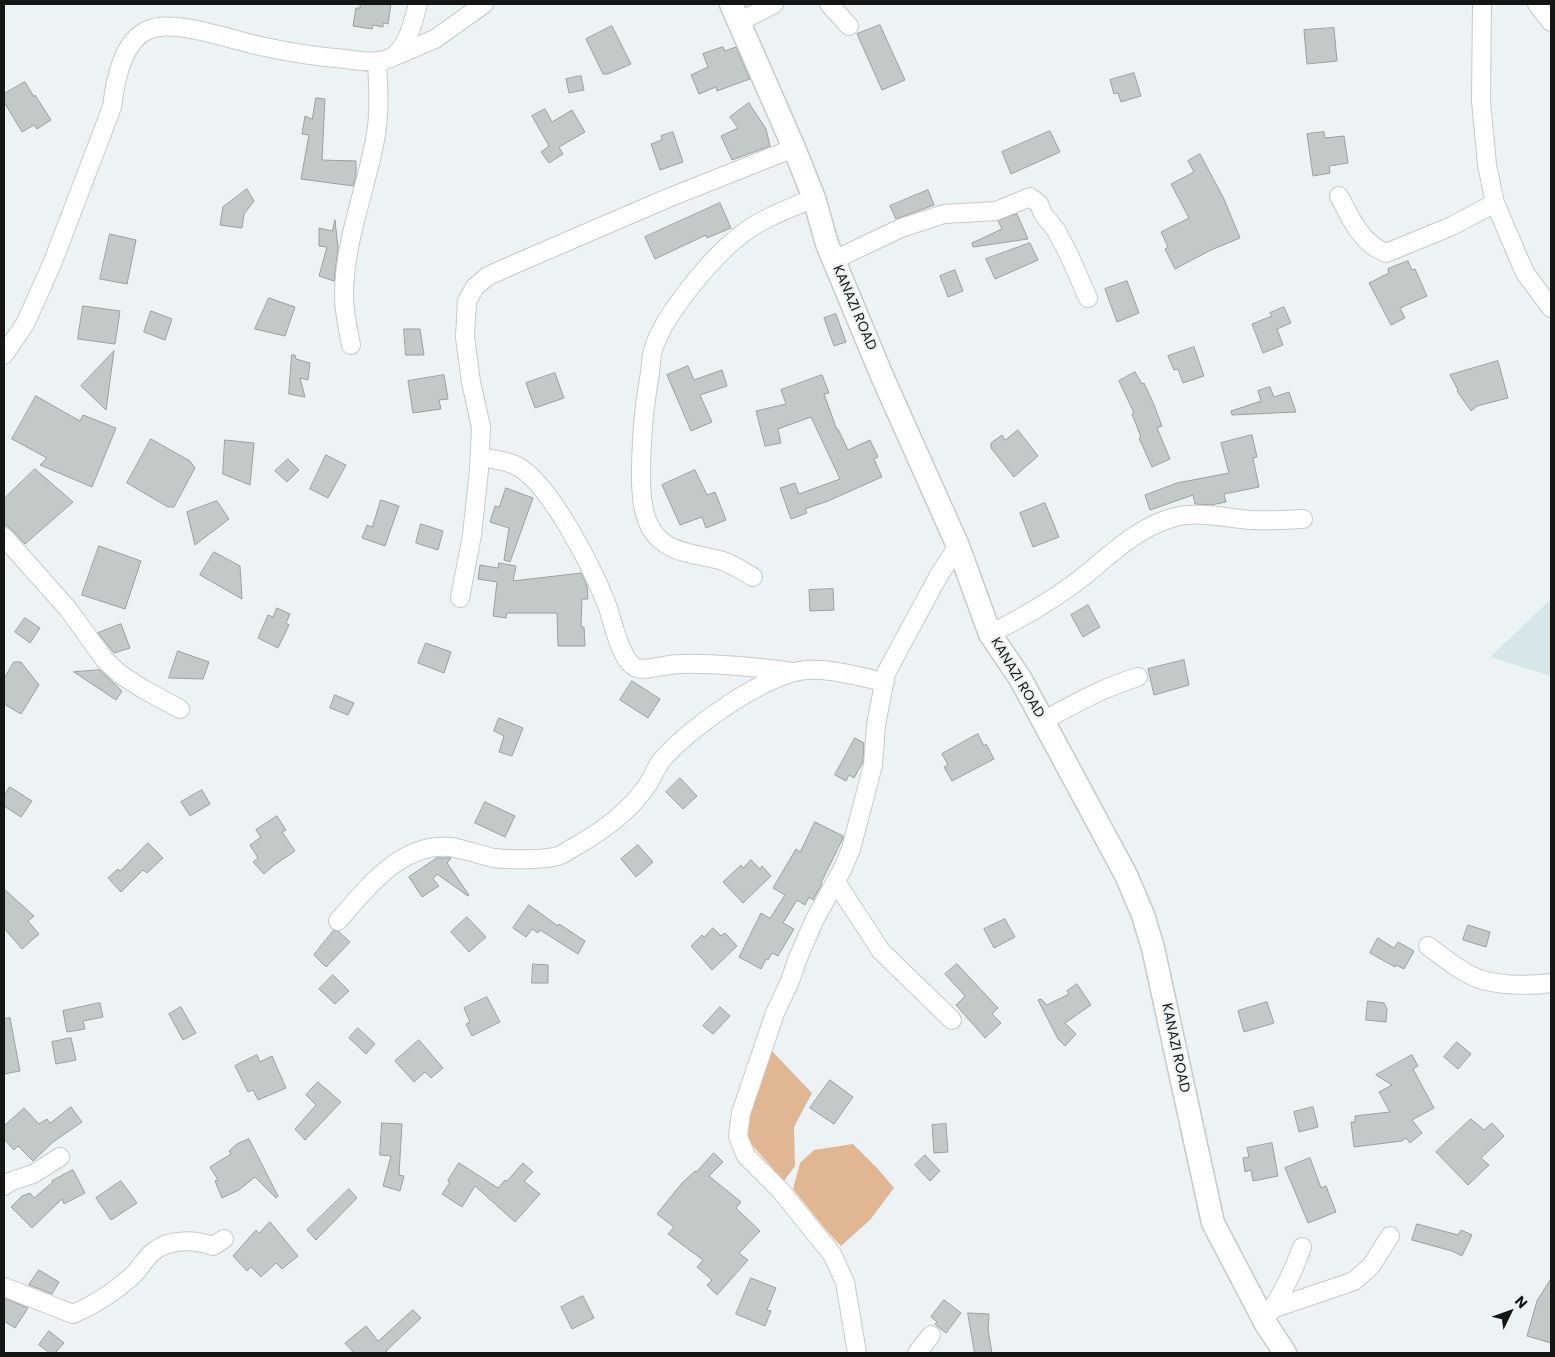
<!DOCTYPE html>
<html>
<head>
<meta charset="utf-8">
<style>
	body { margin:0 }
	#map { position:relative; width:1555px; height:1357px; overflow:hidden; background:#edf3f4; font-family:Poppins,sans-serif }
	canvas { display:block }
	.frame { position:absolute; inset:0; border:5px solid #141616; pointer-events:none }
	.north { position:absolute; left:1485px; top:1287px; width:50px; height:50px; -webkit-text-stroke:4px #edf3f4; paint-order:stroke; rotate:48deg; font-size:14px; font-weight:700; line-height:20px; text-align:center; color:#141616 }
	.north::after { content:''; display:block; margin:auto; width:18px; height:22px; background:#141616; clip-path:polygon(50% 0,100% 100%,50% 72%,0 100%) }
</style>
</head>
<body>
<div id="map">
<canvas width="1555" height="1357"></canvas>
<div class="frame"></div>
<div class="north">N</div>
</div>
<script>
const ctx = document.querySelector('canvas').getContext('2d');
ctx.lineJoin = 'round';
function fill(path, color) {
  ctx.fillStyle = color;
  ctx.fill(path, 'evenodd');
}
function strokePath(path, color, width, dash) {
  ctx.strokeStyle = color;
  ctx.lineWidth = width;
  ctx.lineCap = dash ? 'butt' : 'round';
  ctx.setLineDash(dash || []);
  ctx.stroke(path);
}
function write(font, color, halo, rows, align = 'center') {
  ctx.font = font + ' Poppins,sans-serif';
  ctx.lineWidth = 4;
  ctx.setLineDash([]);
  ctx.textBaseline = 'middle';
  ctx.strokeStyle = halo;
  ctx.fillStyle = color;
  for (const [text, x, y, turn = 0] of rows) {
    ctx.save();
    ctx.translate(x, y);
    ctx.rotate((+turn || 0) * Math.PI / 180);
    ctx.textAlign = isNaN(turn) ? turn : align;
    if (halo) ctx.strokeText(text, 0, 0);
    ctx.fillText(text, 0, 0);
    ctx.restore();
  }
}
const built = new Path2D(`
	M1551,599V676L1490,657Z`);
const green = new Path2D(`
	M770,1049L812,1093L794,1127L795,1166L784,1181L743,1135Z
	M853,1144L878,1169L894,1188L870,1220L841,1246L826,1230L793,1189L800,1163L814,1150Z`);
const building = new Path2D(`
	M360,4H391L388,24L383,23V27L373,25L372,29L353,26L356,8H360Z
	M880,25L905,80L882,90L857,34Z
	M612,26L631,64L608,74H603L586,39Z
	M1334,28L1337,61L1307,64L1304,30Z
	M723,47L725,51L736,47L750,79L717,91L716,87L699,94L691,75L708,67L703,54Z
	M1134,73L1141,96L1121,102L1118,93L1114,94L1110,80Z
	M581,76L584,90L569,93L566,79Z
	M25,82L34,97L35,95L51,120L37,129L34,125L22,132L4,102V94Z
	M316,98L325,99L322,160L356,161V177L353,186L301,179L309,135L302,134L305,116L312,119Z
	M749,103L766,129L770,146L732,160L721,136L738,128L730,117Z
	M545,109L552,122L572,110L585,132L559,147L563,154L549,163L541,152L549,146L532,116Z
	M1050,131L1060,152L1011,174L1002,152Z
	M673,132L683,162L660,170L651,144L662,140L661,136Z
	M1324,132L1325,138L1344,136L1348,163L1329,166L1330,173L1313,176L1307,134Z
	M1200,154L1224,199L1240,238L1211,250L1175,269L1165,249L1168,247L1161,232L1189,218L1171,184L1194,172L1188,161Z
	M247,189L254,201L244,214L242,228L220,225L223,207Z
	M928,190L934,205L896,219L890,206Z
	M720,203L731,228L707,238L706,235L655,259L645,237Z
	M1017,214L1028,239L973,247L972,243L1002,229L998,221Z
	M335,220L338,248L334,281L319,276L327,247L319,246V228L332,231Z
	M110,234L136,240L127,284L100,279Z
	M1030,243L1038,260L995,279L986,259Z
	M1408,261L1412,270L1415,269L1427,296L1400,308L1405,318L1391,325L1369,283L1389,273L1388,269Z
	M955,270L963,291L948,297L940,276Z
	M1127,281L1139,313L1117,322L1105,289Z
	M269,298L295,307L285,336L255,329Z
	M83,306L120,311L115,344L78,339Z
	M1284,307L1291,323L1277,329L1283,345L1263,353L1252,324L1272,316L1270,313Z
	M151,311L172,319L165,340L144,332Z
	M836,314L846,342L834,346L824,318Z
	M404,329H420L424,355H406Z
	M1194,347L1204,376L1183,383L1178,369L1174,370L1168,356Z
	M114,351L106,410L81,386Z
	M292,355H295L296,359L310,363L308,380L300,378L305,397L289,394Z
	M1498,361L1508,398L1477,406L1471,411L1457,391L1458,390L1450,375Z
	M688,366L694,380L722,370L727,386L700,395L712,422L691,431L667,375Z
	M1135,372L1142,384L1144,383L1154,405L1162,426L1157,428L1170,459L1152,467L1139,438L1141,437L1132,414L1134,413L1119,381Z
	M555,373L564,398L535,408L526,383Z
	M444,375L448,399L439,400L441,409L413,413L408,381Z
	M822,375L829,393L824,394L837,430L838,429L848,450L870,440L878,457L874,459L882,477L828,501L805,509L807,513L791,519L780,488L795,483L799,494L840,479L811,417L778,429L781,443L765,446L756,411L786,404L781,390Z
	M1270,387L1274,397L1289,392L1296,412L1232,415L1231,411L1261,401L1258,391Z
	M36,396L80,421L83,415L116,428L92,487L40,465L47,458L12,439Z
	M1018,430L1038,456L1014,477L991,448V443L1002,435L1005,440Z
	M1252,435L1257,457L1253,458L1259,487L1224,494L1226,502L1211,505L1195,504L1193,495L1150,510L1145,495L1177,483L1229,473L1221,443Z
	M151,439L190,461L195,468L174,507H168L127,483Z
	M225,440L254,443L250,485L223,474Z
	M326,455L346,465L328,498L310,489Z
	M288,459L299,470L287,482L275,471Z
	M35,469L73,502L25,544L12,530L4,524V499Z
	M695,470L707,495L715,492L726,520L706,528L702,517L680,525L662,485Z
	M506,488L533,498L510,562L504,560L509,528L490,522L495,506L499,507Z
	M381,500L399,506L385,546L362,538L367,525L372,527Z
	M217,501L229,519L195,545L187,512Z
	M1045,503L1059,537L1033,547L1020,513Z
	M421,524L443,531L438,550L416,543Z
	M99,546L141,561L125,609L82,595Z
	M214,552L240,566L242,599L200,575Z
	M499,563L516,566L513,581L581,573L587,586L588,599H582L581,627H584L585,646H558L557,613H507L506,618L493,616L497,582L478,579L480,565L498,568Z
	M833,589L834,610L810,611L809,590Z
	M1088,605L1100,627L1083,637L1071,615Z
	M277,608L290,614L286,623L289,625L278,648L258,638L268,615L273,617Z
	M25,618L40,628L30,643L15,632Z
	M121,624L130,648L114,653L98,633Z
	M426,643L451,652L444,673L418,663Z
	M178,651L209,662L203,679L169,678Z
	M1184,660L1189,685L1154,695L1148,669Z
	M14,662H21L39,685L21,714L4,704V679Z
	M100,670L122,691L116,700L74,672Z
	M632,681L660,699L648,718L620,700Z
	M335,695L354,703L348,715L330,708Z
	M499,718L523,728L512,756L499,752L504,736L494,731Z
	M978,734L984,746L986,744L994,759L952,781L944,767L948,765L942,754Z
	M855,738L864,743L863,762L854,778L849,775L846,781L835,775Z
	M680,778L697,796L683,809L666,792Z
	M10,787L32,801L21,817L4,806V796Z
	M202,790L210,804L190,816L181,802Z
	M485,802L515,816L505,837L475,823Z
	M277,816L286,830L282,832L295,851L273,866L264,874L253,862L258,858L250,845L261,837L256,830Z
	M815,822L843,836V838L821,883L822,884L813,900L809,897L805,905L797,900L783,923L794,929L778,956L772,953L768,960L766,959L761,969L739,957L761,913L769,918L771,917L785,895L773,888L796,849L800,852Z
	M148,843L163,858L147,873L143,870L121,892L108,878L118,869L120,871Z
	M638,845L653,862L636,877L621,859Z
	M437,858H451L447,863L469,895L468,896L437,874L433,879L439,886L422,897L409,877Z
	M751,860L760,869L762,866L771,876L743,903L723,882L741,865L743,868Z
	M4,889L34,916L28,921L39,934L22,949L4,928Z
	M529,905L558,926L559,924L585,941L578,954L540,930L538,933L532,929L526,937L513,928Z
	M467,917L486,937L469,952L451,932Z
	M1005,919L1015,937L994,948L984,929Z
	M1468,925L1490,932L1486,947L1463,940Z
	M713,928L721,936L725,933L737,946L712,970L691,946L702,935L704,937Z
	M334,930L338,931L350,942L326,967L314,955Z
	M1378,938L1394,948L1398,942L1414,951L1404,969L1396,965L1395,967L1370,953Z
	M533,964L548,965V983H532Z
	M957,964L998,1008L992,1014L1001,1023L985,1038L956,1005L965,996L945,974Z
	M333,975L349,991L335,1004L319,989Z
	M1077,984L1091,1005L1065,1023L1076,1034L1065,1046L1058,1039L1038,1000L1041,999L1047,1005L1069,994L1067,991Z
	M487,997L500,1022L472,1036L466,1024L470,1022L464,1008Z
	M1368,1001L1384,1003L1387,1009L1386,1022L1366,1020Z
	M1267,1002L1274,1023L1244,1032L1238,1011Z
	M100,1003L103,1017L83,1021L85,1029L67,1032L63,1011Z
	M181,1007L196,1033L183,1040L169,1014Z
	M720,1007L730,1016L713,1034L703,1026Z
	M10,1018L20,1071L4,1074V1019Z
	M358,1028L375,1044L366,1054L349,1038Z
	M71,1038L76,1060L56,1064L52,1042Z
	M419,1040L443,1068L431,1078L425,1072L414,1082L395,1061Z
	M1457,1042L1471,1054L1458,1069L1444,1057Z
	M257,1055L260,1062L272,1056L286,1088L258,1100L253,1090L248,1092L235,1066Z
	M1412,1055L1418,1066L1413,1069L1434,1108L1412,1120L1422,1133L1410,1143L1406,1138L1402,1141L1354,1147L1351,1122H1355V1116L1390,1112L1379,1092L1392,1085L1376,1075Z
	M830,1080L853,1097L834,1124L810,1108Z
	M318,1082L341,1102L305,1140L295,1129L316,1105L306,1095Z
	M71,1107L82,1122L53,1142L33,1161L18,1146L14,1150L4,1139V1126L24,1108L39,1124L47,1119L50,1123Z
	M1313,1107L1318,1127L1299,1132L1294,1112Z
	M1471,1119L1484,1130L1492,1123L1504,1136L1481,1158L1489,1165L1468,1185L1436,1152Z
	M382,1123L402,1124L399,1175L404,1176L400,1191L383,1186L391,1156L380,1155Z
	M946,1124L948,1152L934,1153L932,1125Z
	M249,1139L278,1196L276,1198L255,1177L239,1190L222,1198L215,1181L218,1180L210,1167L231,1154L229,1151L237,1144Z
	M1272,1143L1278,1176L1253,1181L1251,1170L1245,1172L1243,1158L1249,1157L1247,1148Z
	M714,1153L723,1162L709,1176L741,1202L736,1208L760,1231L739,1253L748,1260L717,1295L707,1285L712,1280L697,1267L703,1260L668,1234L674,1227L657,1214L682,1183L695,1171L696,1172Z
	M925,1155L940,1171L930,1181L915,1165Z
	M1310,1158L1321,1188L1326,1186L1336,1212L1308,1223L1285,1168Z
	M459,1163L498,1188L505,1180L507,1181L523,1163L533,1172L524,1181L540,1194L515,1222L475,1186L462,1207L442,1194L450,1182L448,1181Z
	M73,1170L85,1193L64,1204L62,1199L32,1228L11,1207L22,1196L30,1193L34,1198L53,1182L52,1181Z
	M121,1181L137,1203L111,1220L96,1198Z
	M349,1189L357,1198L316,1240L307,1230Z
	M270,1222L298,1256L282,1269L276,1263L261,1277L251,1267L247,1271L233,1256L256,1230L259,1233Z
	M1417,1224L1458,1235L1461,1230L1472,1235L1462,1256L1452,1251L1412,1240Z
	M39,1270L59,1282L52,1294L29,1285Z
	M751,1278L776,1288L767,1310L771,1311L765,1326L736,1314Z
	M1551,1279V1343L1527,1336L1537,1301Z
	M583,1296L594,1318L572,1329L561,1307Z
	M4,1298L28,1308L15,1328L4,1321Z
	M944,1300L961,1313L946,1333L935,1324L937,1322L931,1317Z
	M413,1310L421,1318L386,1351L388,1353H354L345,1343L366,1326L378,1341Z
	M968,1313L989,1314L988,1329L992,1353H975Z
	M49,1331L64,1343L55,1353H50L39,1345Z`);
const minor = new Path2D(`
	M829,4L849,26
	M1482,4L1481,101L1487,165L1495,203L1525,273L1551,308
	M1537,4L1551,22
	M739,22L774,4
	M395,56L435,39L484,4
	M1339,196C1350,218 1362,244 1386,253L1452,226L1495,203
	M834,260L901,228L944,214L996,211L1030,197L1039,204L1043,214L1056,230L1069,255L1088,298
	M351,345C348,329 344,312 344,296C344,240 367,188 376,134C380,110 378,85 377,61
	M4,355L25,324L52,264L112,107C115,82 122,41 148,30C172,18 233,40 260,46C288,52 317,57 346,59C360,61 383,65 395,55C409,43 413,21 418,4
	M480,457C492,459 506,460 517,466C550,483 593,569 607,605C613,621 620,662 637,668C646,671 668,664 679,664C717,663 755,667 793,672
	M4,537L68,609L105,660L120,674L143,689L180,709
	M753,577C744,572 734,565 723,561C697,553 665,555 650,527C638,505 641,465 642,441C643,418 646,396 650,373C651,364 651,354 654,347C666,312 713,256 742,234C762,218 791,208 814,198
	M460,598L472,535L479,470L481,427L471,382L465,337L467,301L475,287L488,276L524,260L668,198L794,148
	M990,634C1020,619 1048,603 1075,583C1107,559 1134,528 1175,517C1195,511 1229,518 1250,520C1268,521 1286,520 1303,519
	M1043,721C1074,704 1104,687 1138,677
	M836,882L881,951L952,1020
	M338,921C366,889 401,842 450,847C465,849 479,855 494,858C508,860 545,860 558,856C564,854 571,848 578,845C605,829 630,811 648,784C653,776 656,768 661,761C687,729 765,674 806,670C833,668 859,677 885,682
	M1428,946C1443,957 1459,971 1477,978C1497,986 1530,986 1551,983
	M4,1186L9,1182L33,1174L60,1157
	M4,1287L73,1314C94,1305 114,1292 131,1277C140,1269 145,1258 154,1251C171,1238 195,1240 213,1246L224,1239
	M1272,1309L1354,1281L1371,1266L1390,1236
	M1270,1312C1284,1291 1294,1270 1302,1247
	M857,1353L845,1282L832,1254L781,1191L746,1156L738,1136L741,1113L775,1013L790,981L798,958L814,921L842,870L851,849L873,765L876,725L886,673L939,575L958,546
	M917,1353L931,1335`);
const major = new Path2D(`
	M731,4L794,148L814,198L827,244L882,376L958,546L990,634L1020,678L1126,875L1143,915L1153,948L1213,1223L1266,1324L1285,1353`);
const streetNames = [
	["KANAZI ROAD",854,308,67],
	["KANAZI ROAD",1017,678,59],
	["KANAZI ROAD",1175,1048,78]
];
fill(built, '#d7e6e8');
fill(green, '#e1b793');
fill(building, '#c3c8c9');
strokePath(building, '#9a9f9f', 1);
strokePath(minor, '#c5cacb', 20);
strokePath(major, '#c5cacb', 25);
strokePath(minor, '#fff', 18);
strokePath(major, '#fff', 22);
write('14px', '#141616', '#edf3f4', streetNames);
</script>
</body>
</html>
